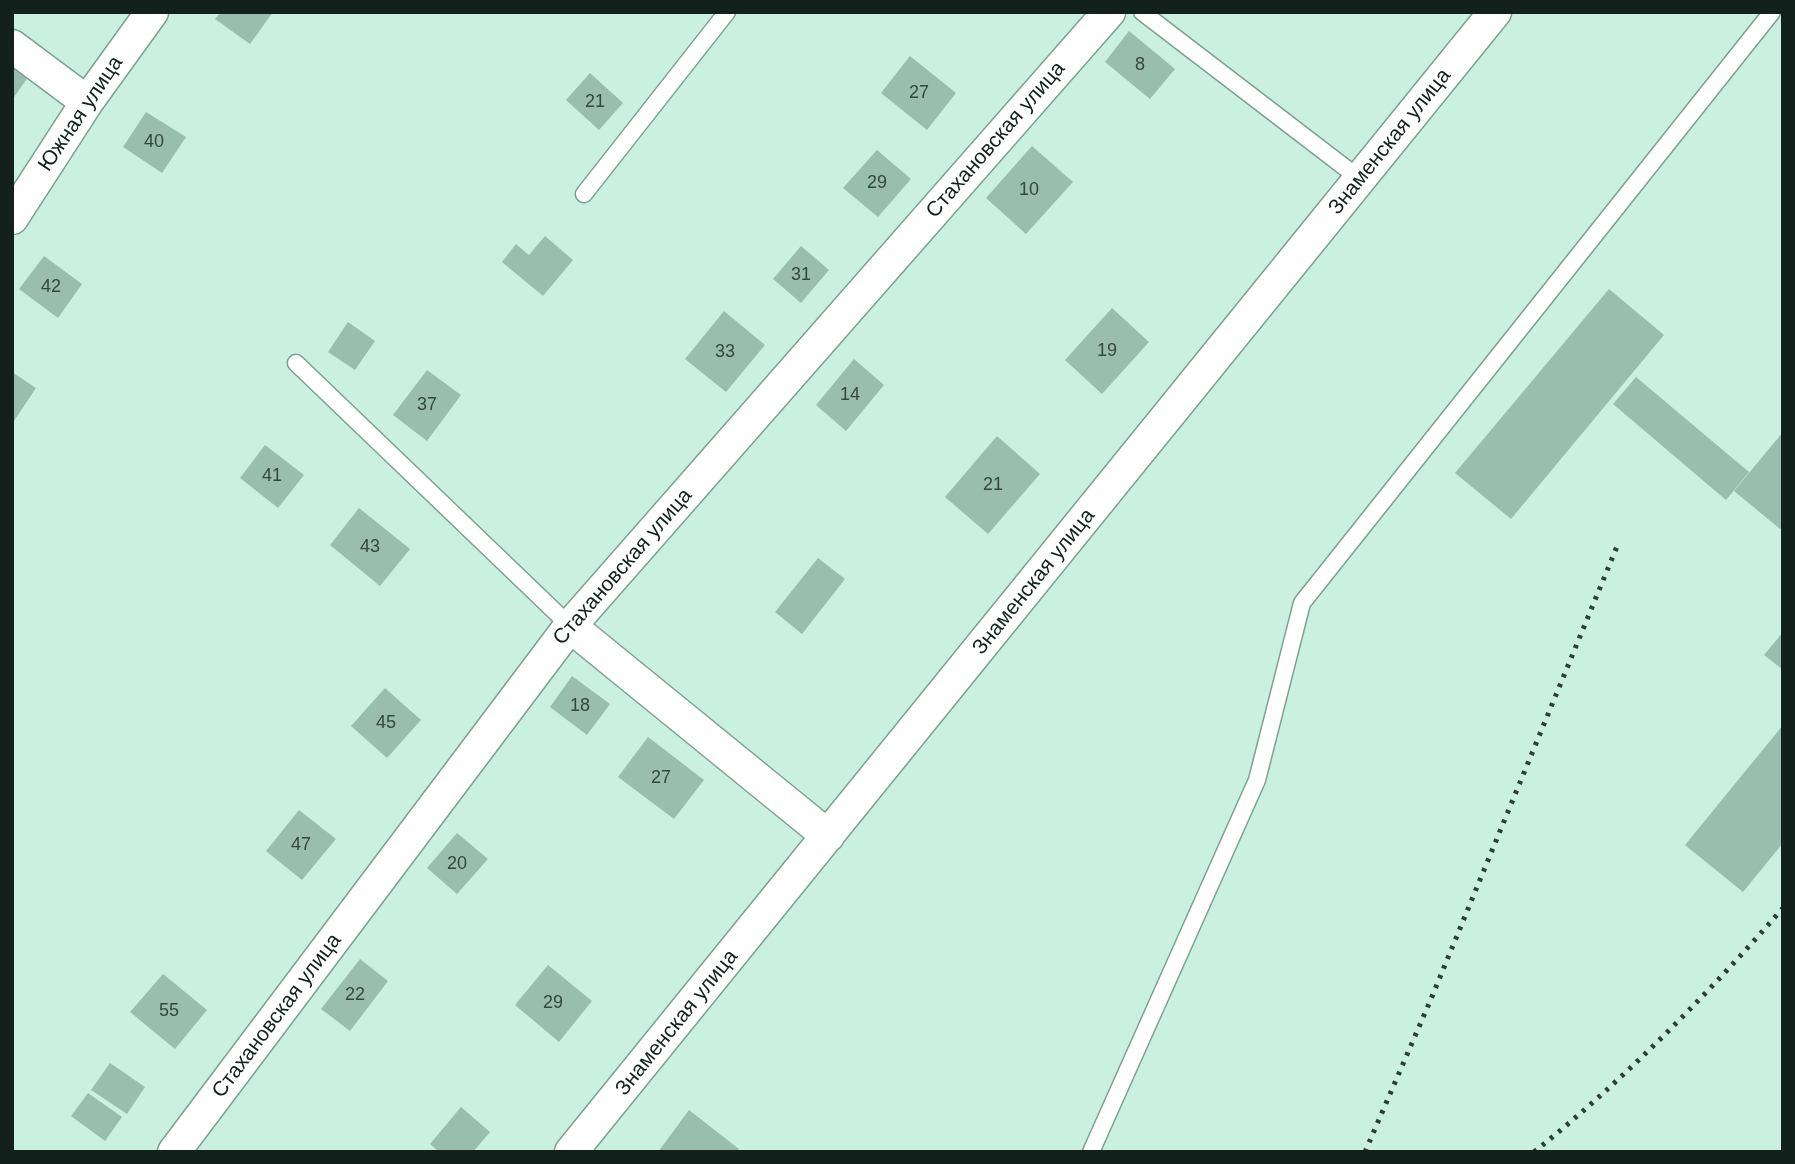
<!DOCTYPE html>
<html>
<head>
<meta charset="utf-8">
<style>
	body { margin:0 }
	#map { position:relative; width:1795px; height:1164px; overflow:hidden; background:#c9f0e1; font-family:Helvetica,sans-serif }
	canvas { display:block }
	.frame { position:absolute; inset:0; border:14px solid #12211b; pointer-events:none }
</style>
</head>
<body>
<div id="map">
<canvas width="1795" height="1164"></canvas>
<div class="frame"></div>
</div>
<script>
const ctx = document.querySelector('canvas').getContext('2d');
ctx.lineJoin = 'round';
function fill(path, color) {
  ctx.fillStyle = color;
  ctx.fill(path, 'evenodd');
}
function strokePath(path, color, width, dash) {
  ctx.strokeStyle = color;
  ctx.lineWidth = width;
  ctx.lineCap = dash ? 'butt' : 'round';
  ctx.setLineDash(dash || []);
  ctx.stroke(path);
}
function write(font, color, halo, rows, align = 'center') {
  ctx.font = font + ' Helvetica,sans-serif';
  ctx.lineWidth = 5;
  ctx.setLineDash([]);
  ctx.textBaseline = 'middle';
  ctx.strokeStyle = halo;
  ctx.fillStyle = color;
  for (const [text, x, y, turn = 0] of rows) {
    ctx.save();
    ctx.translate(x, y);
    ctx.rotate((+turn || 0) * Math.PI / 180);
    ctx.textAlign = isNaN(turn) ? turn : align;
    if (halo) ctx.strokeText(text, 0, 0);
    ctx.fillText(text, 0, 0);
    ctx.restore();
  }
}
const building = new Path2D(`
	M221,12H273L250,44L215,19Z
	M1129,31L1175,69L1150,99L1105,62Z
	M910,56L956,93L927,130L881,93Z
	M12,59L31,73L12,100Z
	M590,73L623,103L599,130L566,100Z
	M146,112L186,137L162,173L123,147Z
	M1032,146L1073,182L1026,234L986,198Z
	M877,150L911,179L878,217L843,188Z
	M545,236L573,260L543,296L502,262L516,244L529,255Z
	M801,246L829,270L801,303L773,279Z
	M44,256L82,284L58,318L19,289Z
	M1609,289L1664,335L1511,519L1455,473Z
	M1112,308L1149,342L1102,394L1065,360Z
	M724,311L765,345L726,392L685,359Z
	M348,322L375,341L355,370L328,352Z
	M854,359L884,385L846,431L816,405Z
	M427,370L461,395L427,441L393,415Z
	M12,372L36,388L12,424Z
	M1636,377L1749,472L1726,500L1613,404Z
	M1783,432V526L1780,529L1734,491Z
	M997,436L1040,474L988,534L945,497Z
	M265,445L304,475L278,508L240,478Z
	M359,508L410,549L380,586L330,545Z
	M818,558L845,579L802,634L775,612Z
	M1783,632V670L1764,655Z
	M572,676L610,704L587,735L550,707Z
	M385,688L421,720L387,758L351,726Z
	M1783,725V843L1743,892L1685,845Z
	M648,737L704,780L674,819L618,777Z
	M299,810L336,839L302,880L266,851Z
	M457,833L488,859L457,894L427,868Z
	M360,959L388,981L350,1031L321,1009Z
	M548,965L592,1001L559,1042L515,1005Z
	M163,974L207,1010L175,1049L130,1012Z
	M110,1063L145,1087L127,1114L91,1090Z
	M88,1093L122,1117L105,1141L71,1116Z
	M461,1107L490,1132L473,1152H439L430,1144Z
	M689,1110L739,1149L737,1152H658Z`);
const lane = new Path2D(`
	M1142,12L1360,179
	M584,194L727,12
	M296,363L570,626
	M1091,1152L1257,780L1302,603L1772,12`);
const street = new Path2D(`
	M12,46L87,102
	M12,218L87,102L152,12
	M570,626L828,836
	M174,1152L570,626L1109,12
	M571,1152L1495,12`);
const rail = new Path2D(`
	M1365,1152L1431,999L1618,544
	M1534,1152C1624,1080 1707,995 1783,908`);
const numberNames = [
	["8",1140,65],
	["27",919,93],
	["21",595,102],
	["40",154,142],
	["29",877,183],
	["10",1029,190],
	["31",801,275],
	["42",51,287],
	["19",1107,351],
	["33",725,352],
	["14",850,395],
	["37",427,405],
	["41",272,476],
	["21",993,485],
	["43",370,547],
	["18",580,706],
	["45",386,723],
	["27",661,778],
	["47",301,845],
	["20",457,864],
	["22",355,995],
	["29",553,1003],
	["55",169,1011]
];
const streetNames = [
	["Южная улица",81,114,-56],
	["Стахановская улица",996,140,-49],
	["Знаменская улица",1390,142,-51],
	["Стахановская улица",623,567,-49],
	["Знаменская улица",1034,582,-51],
	["Стахановская улица",277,1016,-53],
	["Знаменская улица",677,1023,-51]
];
fill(building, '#99beb0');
strokePath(lane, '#7ca092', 19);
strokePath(street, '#7ca092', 35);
strokePath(lane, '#fff', 16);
strokePath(street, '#fff', 32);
strokePath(rail, '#2c3e37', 5, [3.5, 7]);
write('18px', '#344840', null, numberNames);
write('21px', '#12211b', '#fff', streetNames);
</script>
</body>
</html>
